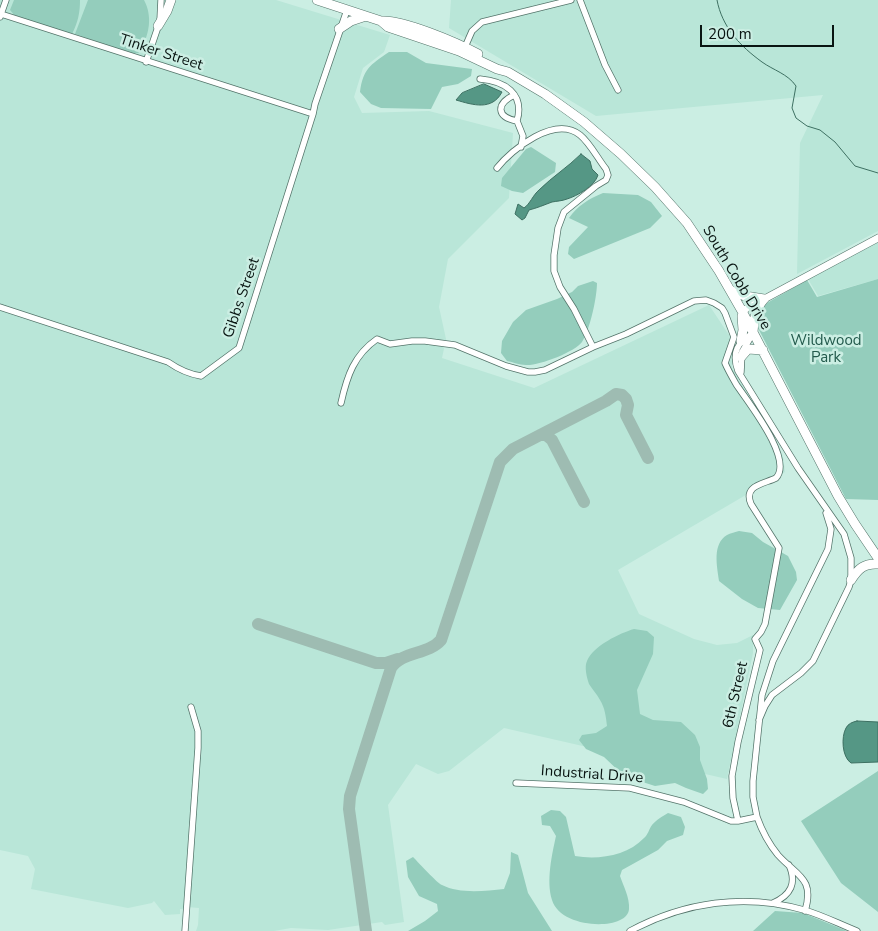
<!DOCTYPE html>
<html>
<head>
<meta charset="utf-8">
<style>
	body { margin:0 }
	#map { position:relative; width:878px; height:931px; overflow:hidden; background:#cbeee3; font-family:"Nunito Sans",sans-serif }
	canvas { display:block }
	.scale { position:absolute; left:700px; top:25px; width:134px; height:22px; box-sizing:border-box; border:2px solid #091512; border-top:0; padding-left:6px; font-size:15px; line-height:18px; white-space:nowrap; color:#091512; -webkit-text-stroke:4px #cbeee3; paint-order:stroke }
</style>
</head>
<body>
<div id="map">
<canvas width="878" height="931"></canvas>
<div class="scale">200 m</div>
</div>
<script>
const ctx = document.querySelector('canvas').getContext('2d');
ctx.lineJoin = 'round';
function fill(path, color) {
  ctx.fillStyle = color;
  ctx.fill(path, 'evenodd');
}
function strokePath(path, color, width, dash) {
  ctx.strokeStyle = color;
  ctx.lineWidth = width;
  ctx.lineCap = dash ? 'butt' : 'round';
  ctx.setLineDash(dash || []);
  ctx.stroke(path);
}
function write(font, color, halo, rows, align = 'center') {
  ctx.font = font + ' "Nunito Sans",sans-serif';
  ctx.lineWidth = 5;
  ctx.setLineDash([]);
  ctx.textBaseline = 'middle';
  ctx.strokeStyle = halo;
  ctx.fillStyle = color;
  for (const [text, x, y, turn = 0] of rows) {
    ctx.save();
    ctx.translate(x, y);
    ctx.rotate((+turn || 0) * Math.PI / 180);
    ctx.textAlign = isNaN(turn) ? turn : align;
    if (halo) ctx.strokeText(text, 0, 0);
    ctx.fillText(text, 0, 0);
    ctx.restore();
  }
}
const built = new Path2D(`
	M0,0H276L390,35L384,52L363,68L354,97L362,113L429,111L513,133L509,198L448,259L439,307L446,339L442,358L534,388L709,305L733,341L732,368L775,440L783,457L785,472L618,570L639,614L694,639L717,645L737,643L753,635V653L727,779L504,728L449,771L438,774L416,764L388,805L404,922L385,925L382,922L328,930L291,928L274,931H196L198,925L199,908L187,907L186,910L180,909V914L165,915L154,901L152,903L128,908L31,889L35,869L28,856L0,850Z
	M451,0H878V231L797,274L800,143L823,95L596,116L449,28Z
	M878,242V279L818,296L808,279Z`);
const green = new Path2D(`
	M14,0H80C80,13 78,22 72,34L15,16L10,10Z
	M88,0H144C153,17 149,34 141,50L138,53H130L75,34Z
	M389,52H407L426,63L472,69L471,76L458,84L442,87L431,109L381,108L371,104L360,92C363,69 370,65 389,52Z
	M531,147L556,163L555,172L523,193L512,191L501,186L502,178L526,149Z
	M603,193L638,195L651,202L662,216L650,228L574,259L568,254L569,247L588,227L569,218C578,205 589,199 603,193Z
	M878,279V500L846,499L758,328C757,318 760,310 767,303L807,280L817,297Z
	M593,281L597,283C597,297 590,330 582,342C575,352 538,366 526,365C519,365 513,362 507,361L501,353L502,341L513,322L526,310L557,299L572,292L578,286Z
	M739,531L752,533L763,542L788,556L796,572L797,580L780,610L758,608L742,599L719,581C717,566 712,544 727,535C730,533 736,532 739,531Z
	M634,629L647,631L654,637L653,654L637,690L640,714L653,720L681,722L695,735L700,747V760L707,779L708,789L703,794L686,788L675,783L655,786L624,776L604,757L586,749L579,740L582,735L596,733L607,726C606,717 605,708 600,700C597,694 592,689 589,684C587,678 584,667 587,661C593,646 620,633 634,629Z
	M878,771V912L841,883L801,821Z
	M551,810L560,811L566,817L575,856C598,860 627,856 644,838C648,835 649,829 652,825C656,820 663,816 668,813L681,817L685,827L683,835L667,841L658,850L622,870L620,876C623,885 630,898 629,909C628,931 561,930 552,900C546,881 552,854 556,836L550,826L542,825L541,816Z
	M511,852L518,855L528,893L552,931H408L425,921L438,911L437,904L419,896L408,877L406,861L413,857C419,863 437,883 442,885C459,894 485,891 504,889L510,873Z
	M775,911L803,913L847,931H753Z`);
const water = new Path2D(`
	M484,84L502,92C492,111 473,105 456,100L462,93Z
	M581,154L590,161L592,169L598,175C595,186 577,196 567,199C562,201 557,201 552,202C544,205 537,208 529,210L525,218L522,220L515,214L518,204L524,208C530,204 533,195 539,190C552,177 568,167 581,154Z
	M857,721L878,722V762L851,763C842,757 841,737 846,728C848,724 852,722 857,721Z`);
const stream = new Path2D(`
	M717,0C722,27 740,46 762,62C773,70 788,74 796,86L792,108L796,118L807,126L820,130L835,142L855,166L878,173`);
const taxiway = new Path2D(`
	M540,435H546L552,440L584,502
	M258,624L376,663H386L398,659
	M366,931L349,809L350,796L391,668C402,651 428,655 441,640L500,462L513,449L606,401L616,394L622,395L626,399L628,405L626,415L648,458`);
const minor = new Path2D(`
	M580,0L605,65L618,90
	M1,14L313,114
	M0,17L6,0
	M465,47L472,31L482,22L571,0
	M146,62L160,21L161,0
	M480,79C504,81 525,93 517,121
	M514,95C496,104 496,117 517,121L523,136L521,147
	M497,168C512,149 555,115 580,135C590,143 598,159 606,169L608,175L606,180L596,186L564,212L558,228L554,255V271L560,287L574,309L593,347
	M0,307L168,362C178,369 188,374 201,376L239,348L313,114L315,104L347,10
	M753,333C738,342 731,352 738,371L798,468L844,534L851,558V580L849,587L813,661L801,673L772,695L765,706L759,720
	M741,372L742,352L752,335
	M341,403C347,376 354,355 377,339L390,344L412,341H425L455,345L506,366L528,372H535L545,370L593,347L626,334L694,301L706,300L714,303L722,308L725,313L734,337L725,363C728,370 732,377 736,384C747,401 794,459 776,478C764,484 743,485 751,504L779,548L765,624L761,632L755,639L760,650L738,742L732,776L733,798L738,821
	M516,783L630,788L684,802L731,821H738L757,817C762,831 769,844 778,855C797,876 815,878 805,911
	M757,817L753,797V781L762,695L773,661L828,549L831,529L826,513
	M773,903C791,895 797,883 789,865
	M185,931L198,748V731L191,707
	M630,931C684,902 745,893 804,910C822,915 839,924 857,931`);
const tertiary = new Path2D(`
	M742,311L878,238`);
const primary = new Path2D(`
	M317,0L381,21L388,27L459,51L497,69L508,72L545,94L584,122L621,154L655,187L687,223L719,271L742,311L838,496L855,524L878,558
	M381,21C402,19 458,43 478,54
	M158,26L167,11L171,0
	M339,29L351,21L366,16
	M730,290L745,296L764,299
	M753,332C754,320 755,309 764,299
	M741,341L743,330L742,316
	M741,357L748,349L763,350
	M851,580C858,569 864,563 878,564`);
const streetNames = [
	["Tinker Street",161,53,18],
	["South Cobb Drive",736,278,59],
	["Gibbs Street",242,298,-71],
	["6th Street",736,695,-77],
	["Industrial Drive",592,775,4]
];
const parkNames = [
	["Wildwood",826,341],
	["Park",826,358]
];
fill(built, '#b9e6d8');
fill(green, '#94cdbc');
fill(water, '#559785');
strokePath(water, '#3e7062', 1);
strokePath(stream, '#3e7062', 1);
strokePath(taxiway, '#9ebcb2', 12);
strokePath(minor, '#54746a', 7);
strokePath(tertiary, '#54746a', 8);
strokePath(primary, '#54746a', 10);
strokePath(minor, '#fff', 5.5);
strokePath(tertiary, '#fff', 7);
strokePath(primary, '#fff', 9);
write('15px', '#091512', '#cbeee3', streetNames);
write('15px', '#235a4c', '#cbeee3', parkNames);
</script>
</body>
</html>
